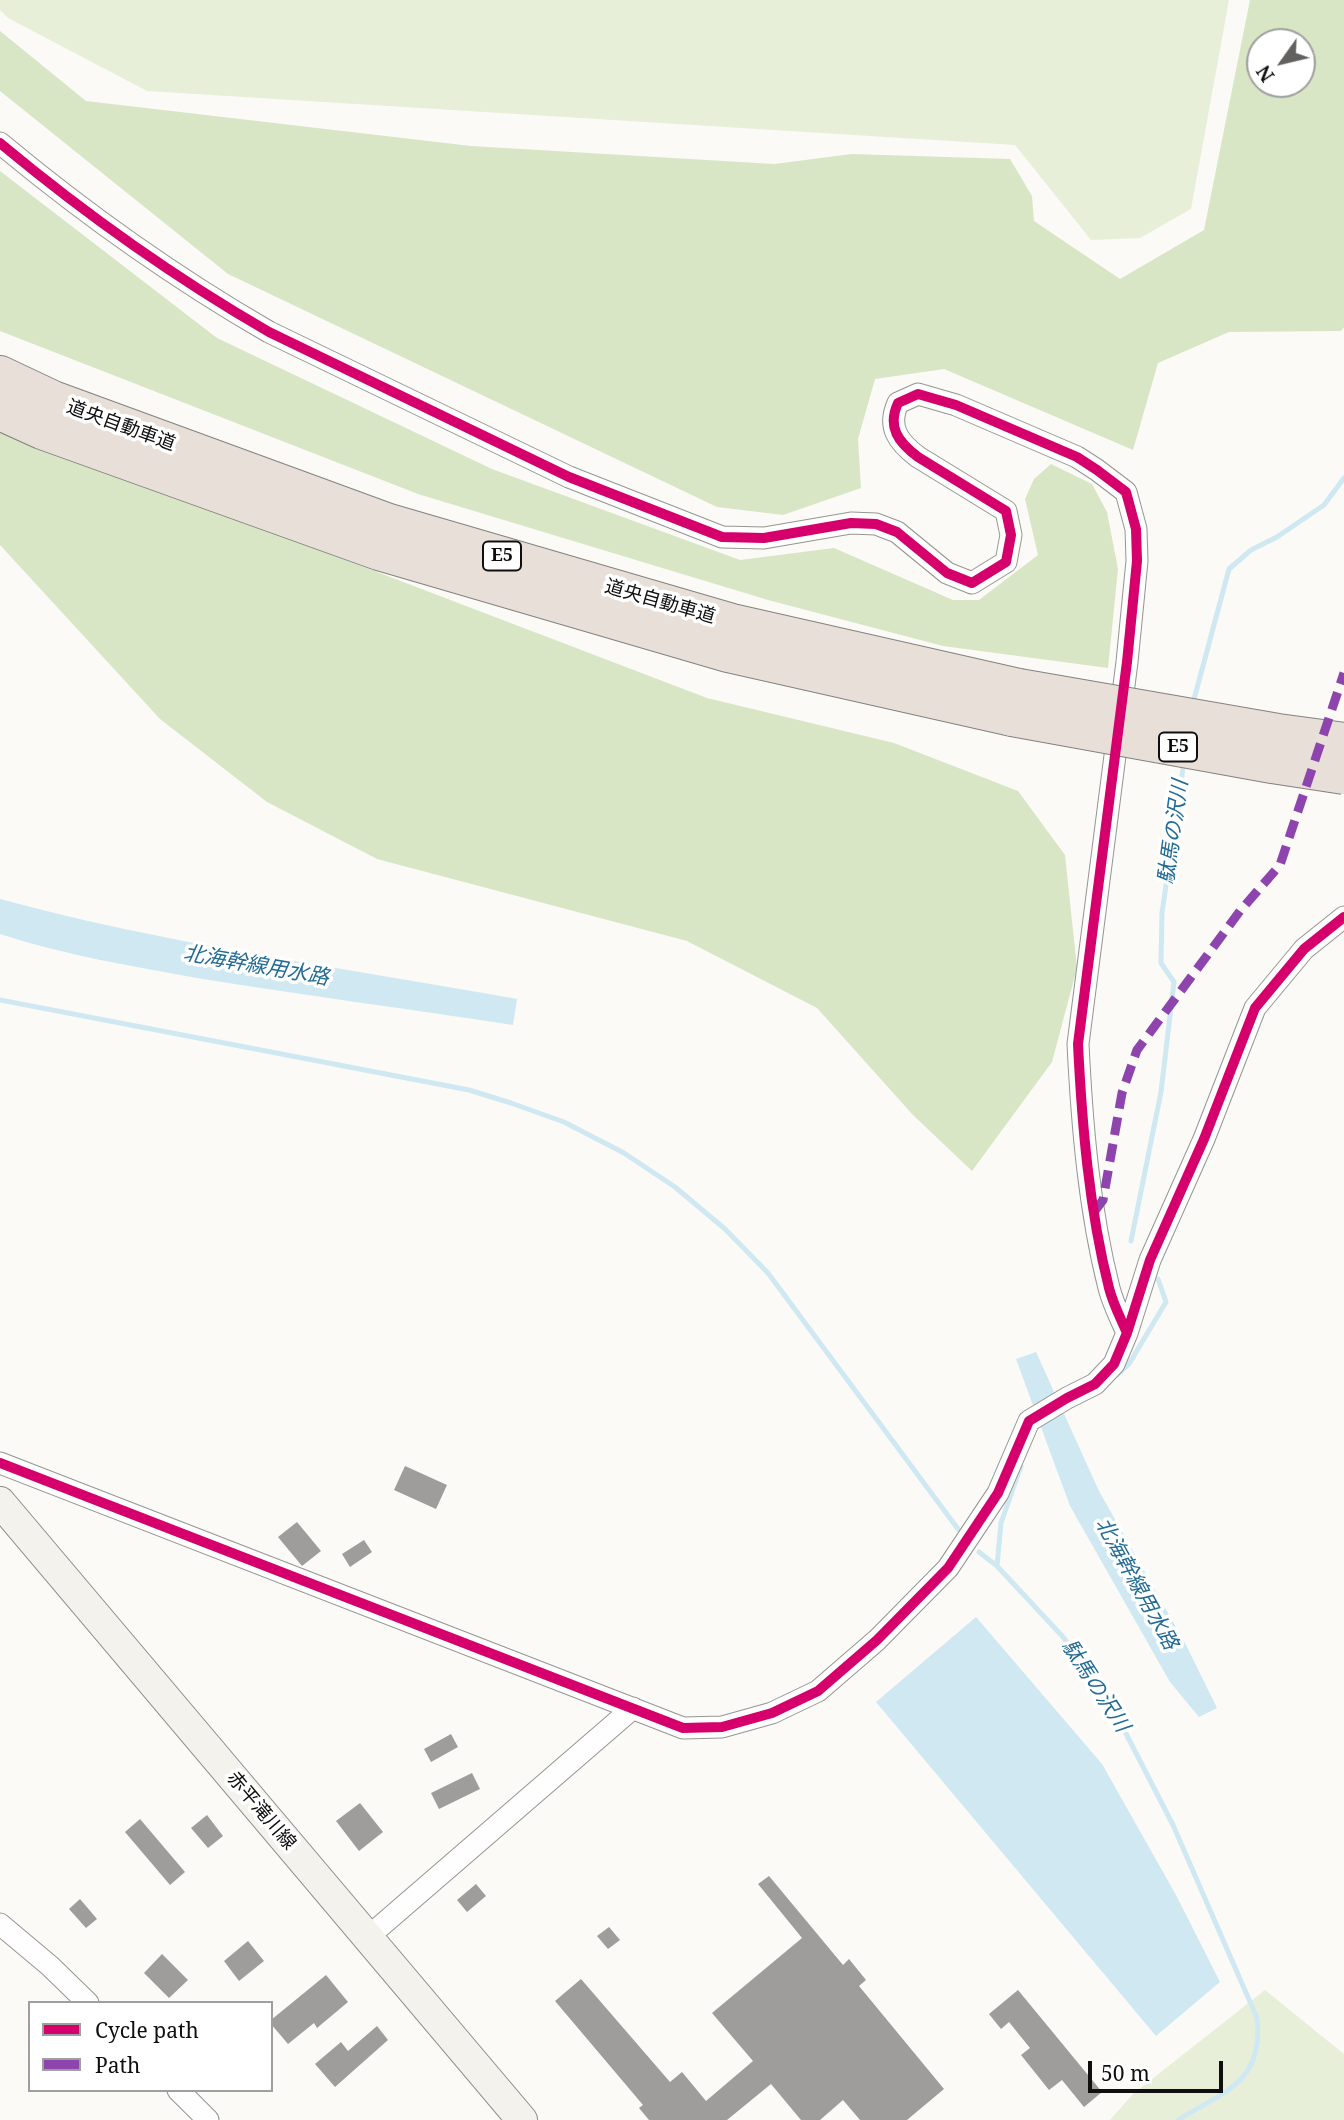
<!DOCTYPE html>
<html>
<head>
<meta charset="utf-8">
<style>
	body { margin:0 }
	#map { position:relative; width:1344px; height:2120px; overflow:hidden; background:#fbfaf6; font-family:"Noto Serif",serif }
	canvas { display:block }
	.legend { position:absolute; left:28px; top:2001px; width:245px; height:91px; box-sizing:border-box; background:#fff; border:2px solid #9f9f9f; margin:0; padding:9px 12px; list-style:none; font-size:21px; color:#0f0f0f }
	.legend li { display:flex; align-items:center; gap:14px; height:35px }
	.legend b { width:35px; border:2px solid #9f9f9f }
	.north { position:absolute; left:1246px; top:28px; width:70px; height:70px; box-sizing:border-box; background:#fff; border:2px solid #9f9f9f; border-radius:50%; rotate:236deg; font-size:19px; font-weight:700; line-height:28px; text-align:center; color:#0f0f0f }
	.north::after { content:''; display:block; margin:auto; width:24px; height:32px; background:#626160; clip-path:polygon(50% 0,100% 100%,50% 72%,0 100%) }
	.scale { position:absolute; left:1088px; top:2061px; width:135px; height:32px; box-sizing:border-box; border:4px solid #0f0f0f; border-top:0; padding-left:9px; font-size:21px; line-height:24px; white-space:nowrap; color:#0f0f0f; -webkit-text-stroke:5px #fff; paint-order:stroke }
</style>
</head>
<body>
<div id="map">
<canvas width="1344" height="2120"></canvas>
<ul class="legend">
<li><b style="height:9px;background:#d6006c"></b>Cycle path</li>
<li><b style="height:9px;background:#8e44ad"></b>Path</li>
</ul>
<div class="north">N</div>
<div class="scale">50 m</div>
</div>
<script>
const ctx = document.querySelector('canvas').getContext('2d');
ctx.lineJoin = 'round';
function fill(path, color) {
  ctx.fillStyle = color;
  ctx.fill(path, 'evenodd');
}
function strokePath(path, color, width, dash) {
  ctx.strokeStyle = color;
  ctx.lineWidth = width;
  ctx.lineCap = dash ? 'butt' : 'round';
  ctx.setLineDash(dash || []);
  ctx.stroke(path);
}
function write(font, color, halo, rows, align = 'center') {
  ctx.font = font + ' "Noto Serif","Noto Sans JP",serif';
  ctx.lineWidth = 7;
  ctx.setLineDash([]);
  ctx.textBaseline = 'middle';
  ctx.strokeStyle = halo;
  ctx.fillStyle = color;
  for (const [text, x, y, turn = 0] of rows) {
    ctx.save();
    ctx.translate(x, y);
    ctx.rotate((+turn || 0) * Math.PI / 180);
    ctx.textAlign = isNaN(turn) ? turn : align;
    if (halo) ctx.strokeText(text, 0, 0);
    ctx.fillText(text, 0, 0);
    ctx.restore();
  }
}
const green = new Path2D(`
	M0,0H1229L1191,209L1140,238L1091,240L1015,145L147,91L8,18L0,10Z
	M1265,1990L1344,2054V2120H1110L1133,2094Z`);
const forest = new Path2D(`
	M1250,0H1344V327L1341,331L1229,332L1158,363L1133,450L944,369L875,379L858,439L861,488L783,515L717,507L228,274L0,91V31L86,101L471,146L774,164L852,154L1010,159L1032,196L1034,221L1120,279L1204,230ZM1260,42H1302V84H1260Z
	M0,171L217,338L492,469L740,560L834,548L953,600H979L1038,555L1025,499L1034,479L1051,464L1092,484L1107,512L1118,569L1108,668L943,646L768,600L418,494L0,331Z
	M0,428L707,698L894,743L1018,791L1065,855L1077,968L1052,1062L972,1171L913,1115L817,1008L687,941L377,859L267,802L160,719L0,545Z`);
const water = new Path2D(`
	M0,899C169,945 345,968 517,999L513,1025C408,1009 302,995 197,978C131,966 64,955 0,934Z
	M1036,1352L1099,1491L1186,1645L1217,1708L1199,1717L1170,1682L1070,1506L1016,1359Z
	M976,1617L1102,1764L1176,1895L1220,1982L1156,2036L876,1702Z`);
const stream = new Path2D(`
	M1193,703L1229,569L1251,550L1277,537L1324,505L1344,478
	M0,1000L469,1090L511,1103L564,1122L624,1153L675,1187L725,1229L768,1273L958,1529
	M1131,1241L1161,1092L1174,982L1161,963L1162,913L1184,761
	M1117,1375L1129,1364L1166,1302L1158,1279
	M1021,1466L1001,1523L997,1566L1064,1638L1119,1720L1173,1825L1257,2018C1264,2083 1224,2091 1178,2120
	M979,1552L997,1566`);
const building = new Path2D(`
	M405,1466L447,1485L436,1509L394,1490Z
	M297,1522L321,1551L302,1566L278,1537Z
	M364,1540L372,1552L350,1567L342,1554Z
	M451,1734L458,1747L431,1762L424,1749Z
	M472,1773L480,1789L439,1809L431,1793Z
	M360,1803L383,1832L359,1851L336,1821Z
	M207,1815L223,1836L208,1848L191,1828Z
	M140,1819L185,1872L170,1885L125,1832Z
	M769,1876L843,1965L849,1959L866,1980L859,1986L944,2089L907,2120H860L843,2100L820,2120H801L771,2084L727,2120H649L639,2108L643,2105L555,2001L581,1979L670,2082L682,2072L706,2101L753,2061L712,2013L802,1938L758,1884Z
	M476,1884L486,1896L467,1912L457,1900Z
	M80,1899L97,1919L86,1928L69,1909Z
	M609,1927L620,1940L608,1949L597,1936Z
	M248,1941L264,1961L239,1981L224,1961Z
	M162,1954L188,1980L169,1998L144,1973Z
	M326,1975L348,2002L317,2028L314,2023L288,2044L271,2024V2020Z
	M1018,1990L1102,2092L1084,2107L1062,2080L1049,2090L1021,2055L1030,2048L1009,2022L1001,2029L989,2014Z
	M377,2026L388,2040L335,2087L315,2064L341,2042L348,2051Z`);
const street = new Path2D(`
	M0,143C84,213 174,277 269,332L569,477L722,537L764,538L851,523L876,524L897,532L947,573L972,583L1006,562L1011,535L1006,511L918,457C898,442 887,427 898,403L918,394L956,405L1077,457L1097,470L1126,492L1136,529L1137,561L1127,662L1078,1044C1082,1125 1089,1209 1109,1288C1113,1304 1121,1319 1127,1333
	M0,1463L683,1728L722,1727L772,1713L818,1691L877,1640L948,1568L998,1493L1029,1421L1067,1398L1095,1384L1114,1364L1127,1333L1150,1260L1204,1139L1255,1008L1304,949L1344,917
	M0,1924L50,1966L88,2003
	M368,1937L633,1708
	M178,2090L208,2120`);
const secondary = new Path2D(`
	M0,1502L522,2120`);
const highway = new Path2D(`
	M0,375L53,400L389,523L732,623L1019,688
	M0,411L42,430L379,551L728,653L1012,717`);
const highwayBridge = new Path2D(`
	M1019,688L1278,733L1344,742
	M1012,717L1272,764L1344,775`);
const quiet = new Path2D(`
	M1094,1212L1103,1200L1122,1093L1137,1050L1240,911L1280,865L1344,673`);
const cycleway = new Path2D(`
	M0,143C84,213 174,277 269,332L569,477L722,537L764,538L851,523L876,524L897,532L947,573L972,583L1006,562L1011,535L1006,511L918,457C898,442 887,427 898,403L918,394L956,405L1077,457L1097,470L1126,492L1136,529L1137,561L1127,662L1078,1044C1082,1125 1089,1209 1109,1288C1113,1304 1121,1319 1127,1333
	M0,1463L683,1728L722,1727L772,1713L818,1691L877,1640L948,1568L998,1493L1029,1421L1067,1398L1095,1384L1114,1364L1127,1333L1150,1260L1204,1139L1255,1008L1304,949L1344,917`);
const shields = [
	[502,556,38],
	[1178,747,38]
];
const shieldNames = [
	["E5",502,556],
	["E5",1178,747]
];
const streetNames = [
	["道央自動車道",121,426,20],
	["道央自動車道",660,602,16],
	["赤平滝川線",261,1811,50]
];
const waterNames = [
	["駄馬の沢川",1174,832,-82],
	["北海幹線用水路",256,966,10],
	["北海幹線用水路",1136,1584,61],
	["駄馬の沢川",1095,1686,57]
];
fill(green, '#e7efd8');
fill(forest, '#d8e6c6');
fill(water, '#cfe8f2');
strokePath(stream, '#cfe8f2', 5);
fill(building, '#9f9d9b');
strokePath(street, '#959593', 23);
strokePath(secondary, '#8c8b8a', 32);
strokePath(highway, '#838280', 40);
strokePath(street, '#fefefe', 21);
strokePath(secondary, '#f4f2ec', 30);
strokePath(highway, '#e8dfd8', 38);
strokePath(highwayBridge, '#838280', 40, []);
strokePath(highwayBridge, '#e8dfd8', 38);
strokePath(quiet, '#8e44ad', 9, [18, 9]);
strokePath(cycleway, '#d6006c', 10);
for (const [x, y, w] of shields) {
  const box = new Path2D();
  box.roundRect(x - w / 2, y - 14.5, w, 29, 5);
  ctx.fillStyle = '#fff';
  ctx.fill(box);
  strokePath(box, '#0f0f0f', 2);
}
write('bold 18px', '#0f0f0f', null, shieldNames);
write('19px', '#0f0f0f', '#fff', streetNames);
write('italic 21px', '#236c96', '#fff', waterNames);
</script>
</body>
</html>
